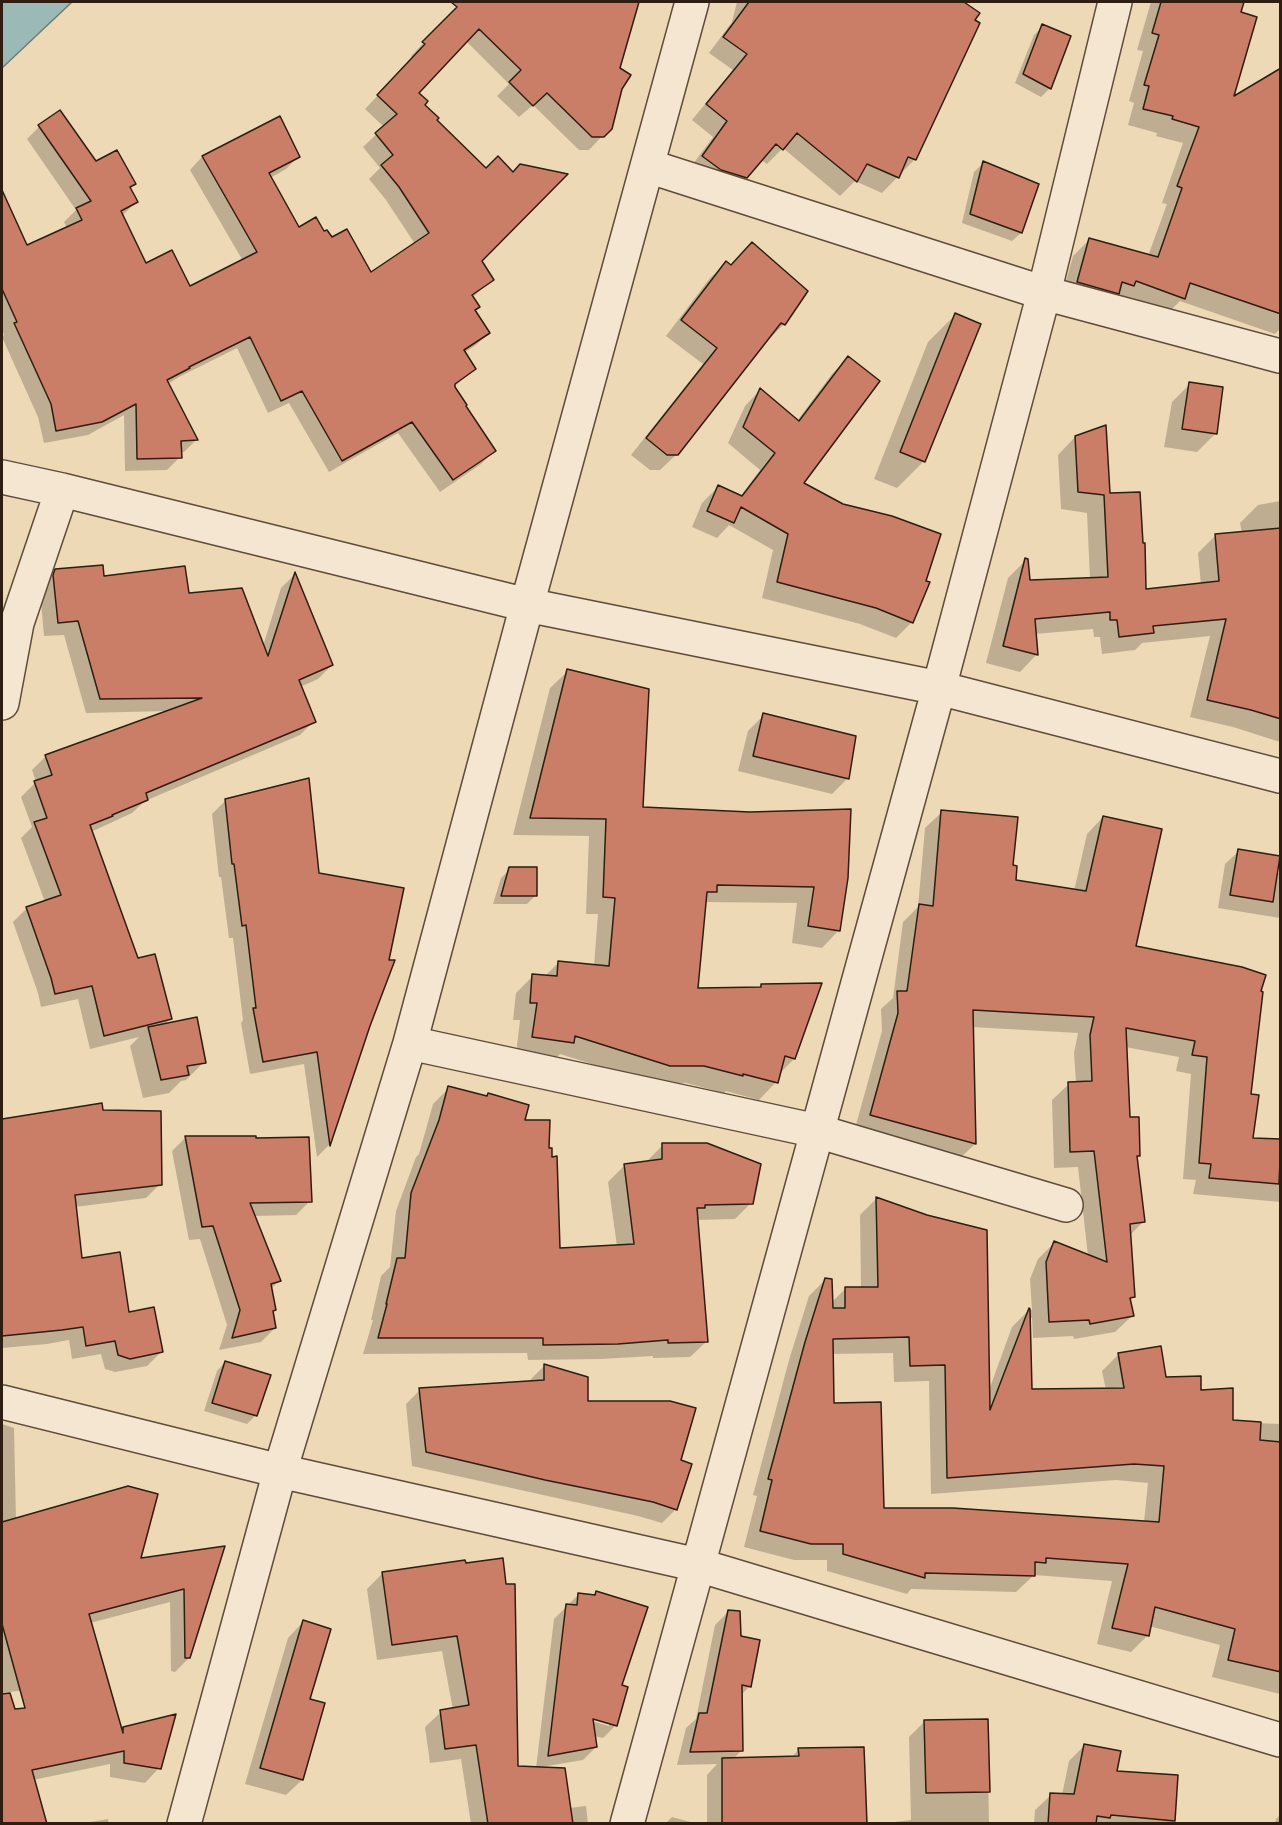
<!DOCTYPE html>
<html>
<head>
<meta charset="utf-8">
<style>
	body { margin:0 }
	#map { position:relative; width:1282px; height:1825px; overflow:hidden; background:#eed9b6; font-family:"IM FELL French Canon",serif }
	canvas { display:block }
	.frame { position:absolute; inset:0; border:3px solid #2e1d10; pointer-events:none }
</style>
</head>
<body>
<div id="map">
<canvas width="1282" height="1825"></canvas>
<div class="frame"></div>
</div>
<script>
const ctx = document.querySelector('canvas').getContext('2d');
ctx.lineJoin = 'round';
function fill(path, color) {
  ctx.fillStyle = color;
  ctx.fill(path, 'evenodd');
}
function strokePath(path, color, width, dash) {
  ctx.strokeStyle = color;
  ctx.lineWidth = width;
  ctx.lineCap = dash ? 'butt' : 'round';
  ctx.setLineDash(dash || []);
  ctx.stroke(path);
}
const water = new Path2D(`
	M2,2H72L2,68Z`);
const shadow = new Path2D(`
	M452,2H638L618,69L621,88L610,128L589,150H579L533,105L519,117L497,96L509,84L466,41L417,93L423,105L435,120L480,261L492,280L472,298L474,310L488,333L476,345L464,353L474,369L454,387L464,406L494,451L481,464L440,492L398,433L329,472L289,403L268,413L237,348L179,377L168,384L196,440L184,452H180V457L167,470L125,471L124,415L88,435L44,443L38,417L2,337L4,335L2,329V197H3L26,247L67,228L64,222L76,210L27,139L39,127L96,162L134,184L129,189L136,202L123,215L145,265L189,288L243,261L190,170L202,157L279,118L299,156L286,169L270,178L298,229L323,233L370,274L415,244L386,200L369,179L380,168L363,147L384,127L365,109L413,58L411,56L459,6Z
	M737,2H961L978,13L915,159L882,193L855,181L840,196L783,148L767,164L761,160L731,193L687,172L713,137L692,120L733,70L709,53L732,22Z
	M1151,2H1242L1203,194L1280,87V329L1275,334L1180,301L1167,314L1061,299L1073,256L1090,239L1148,256L1167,204L1162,203L1183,143L1156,136L1157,133L1128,125L1134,103L1129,101L1143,51L1137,50Z
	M1043,26L1050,88L1041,97L1015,83L1034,35Z
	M983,163L1037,185L1021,233L1012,241L962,223L974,172Z
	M726,263L784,324L768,340L677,454L660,470H650L631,455L703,364L666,336L710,278Z
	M955,315L924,461L897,488L874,479L928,342Z
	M848,358L802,483L912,622L896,638L860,624L762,598L773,550L729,525L717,538L692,527L702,503L718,487L740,497L760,470L728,443L745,406L760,390L797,421L832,374Z
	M1190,384L1215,434L1197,452L1164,447L1172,402Z
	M1075,437L1109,495L1144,590L1201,585L1198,553L1216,535L1242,533L1240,523L1258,505L1280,501V742L1233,727L1190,717L1210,636L1142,643L1135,650L1102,654L1100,637H1094L1093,629L1035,634L1037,654L1020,672L986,663L1008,578L1026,560L1029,582L1090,579L1087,513L1061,509L1058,455Z
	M56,571L103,577L187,595L263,646L281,588L294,575L332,665L318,679L300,687L314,721L300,735L145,801L132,813L91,832L137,960L170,1019L164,1025L204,1062L186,1080L181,1081L169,1093L143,1098L130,1046L139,1037L90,1049L78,999L41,1007L38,993L13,922L27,908L45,902L21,838L32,827L21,797L36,782L32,770L46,756L167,711L86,713L64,635L44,636L40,590L41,585Z
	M568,671L641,808L750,814L850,810L839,930L822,948L792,943L797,903L704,902L696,989L758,988L761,985L794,1059L779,1074L776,1082L759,1100L726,1091L724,1093L686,1083H652L560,1054L555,1059L516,1054L520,1020H513L516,993L533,976L544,977L559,962L594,966L598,914H586L589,836L513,835L550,688Z
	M764,715L848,778L832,794L738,771L748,731Z
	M226,800L368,1026L329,1145L317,1157L304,1064L250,1074L241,1023L243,1020L233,938H229L221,877H219L212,814Z
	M942,812L1012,867L1014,881L1074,891L1087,834L1103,817L1134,947L1259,992L1250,1096L1251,1139L1280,1141V1202L1193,1194L1196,1180L1183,1179L1191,1074L1176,1071L1179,1057L1125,1047L1128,1118L1139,1155L1136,1158L1143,1222L1130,1235L1133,1297L1129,1301L1132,1316L1115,1332L1074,1339L1073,1336L1033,1338L1032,1318H1029L1030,1391L1106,1390L1102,1371L1119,1354L1165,1379L1199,1391L1232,1422L1280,1424V1694L1212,1677L1220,1645L1149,1626L1147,1636L1131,1652L1097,1644L1112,1581L1034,1575L1016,1592L911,1589L907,1594L827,1571V1560H794L744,1547L757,1496L753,1495L789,1360L809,1296L826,1279L831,1303L845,1289H861L860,1215L876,1199L989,1390L1012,1327L1029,1310H1032L1030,1279L1038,1259L1054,1243L1088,1256L1078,1167L1054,1168L1052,1100L1069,1084L1076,1083L1074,1053L1078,1033L972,1027L975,1144L958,1160L854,1132L882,1031L881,1009L893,998L903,922L918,907L925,828ZM893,1353L894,1382L929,1381L931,1494L1116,1480L1148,1483L1144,1522L883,1510L833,1405L832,1354Z
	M1239,851L1276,873H1280V918L1218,908L1225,864Z
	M510,869L536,895L527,904H493L501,878Z
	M449,1088L486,1097L488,1094L523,1122L548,1150L558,1250L617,1246L608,1182L624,1166L647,1163V1161L663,1145L751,1203L735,1219L696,1220L706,1342L690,1357L653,1358V1356L601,1359L528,1360L527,1353L363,1354L373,1320H371L381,1276L390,1267L396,1211L416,1157L419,1154L433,1104Z
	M101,1105L102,1112L160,1184L146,1198L75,1207L81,1259L161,1352L147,1366L115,1372L105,1369L101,1354L72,1359L69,1340L47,1344L2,1348V1120Z
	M186,1137L310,1201L296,1215L254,1216L279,1281L270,1290L271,1312L275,1328L261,1342L219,1350L227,1325L200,1239L189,1240L172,1151Z
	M225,1362L256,1415L247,1424L204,1411L217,1371Z
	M544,1366L587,1402L679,1461L676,1509L662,1523L638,1516L412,1466L406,1404L420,1390L530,1382V1380Z
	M2,1424L14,1428L16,1520L139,1560L223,1548L189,1658L175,1672L171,1671L170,1602L90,1623L121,1731L123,1729L159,1768L145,1783L110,1777V1764L33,1780L46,1824H2V1721L45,1709L41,1688L2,1693Z
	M464,1562L517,1767L536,1768L554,1619L579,1594L593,1596L596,1593L620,1686L616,1725L603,1738L594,1736L596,1747L583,1760L541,1767L569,1808L586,1806L588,1824H471L461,1759L430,1763L425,1727L441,1712L453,1710L442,1651L377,1660L367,1589L383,1573ZM586,1716L609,1722V1726L585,1719Z
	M729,1611L739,1637L750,1686L740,1696L741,1751L733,1759L791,1758L799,1749L865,1824H707V1775L717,1764L677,1765L686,1728L696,1719L715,1625Z
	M303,1622L308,1700L302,1780L286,1795L245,1784L288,1638Z
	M987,1721L989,1824H878L911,1820L909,1737L924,1722Z
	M1085,1745L1115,1772L1177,1777L1173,1824H1034L1035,1810L1051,1795H1062L1069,1761Z
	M1280,1815V1824H1275L1276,1819Z
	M672,1817L698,1824H665Z
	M108,1819L109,1824H78Z`);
const building = new Path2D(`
	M451,2H639L620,68L631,75L622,89L612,129L604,137H592L547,93L533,106L509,82L521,70L479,29L419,93L428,101L425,105L439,118L437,120L486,168L498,156L513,172L520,164L568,174L482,261L494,280L472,295L480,307L475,310L490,333L464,350L476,369L455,384V387L467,405L466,406L496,451L453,480L412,422L342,461L302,391L281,401L250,337L189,367L190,368L167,380L198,440L181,441L182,458L137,459L136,404L102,422L56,431L51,404L14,323L17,322L2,289V190L27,245L82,220L76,208L91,201L38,125L60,110L96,161L117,150L136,184L130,187L138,202L121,211L146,263L172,250L190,286L257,252L202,156L280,116L300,157L269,173L299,227L316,217L324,231L327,230L332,237L347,229L371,272L429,233L399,187L381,165L393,155L375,133L397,114L377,95L425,44L422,42L457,7Z
	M749,2H964L980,13L975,20L980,23L916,160L908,157L899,178L867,164L857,182L797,133L783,150L776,144L747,178L721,170L702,156L727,121L706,104L747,54L723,37Z
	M1161,2H1244L1241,12L1257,17L1234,96L1281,68V314L1190,283L1185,299L1136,281L1134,286L1122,282L1119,294L1077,282L1089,238L1158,257L1182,188L1177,186L1199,127L1172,119L1173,116L1143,109L1149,86L1144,85L1159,35L1152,33Z
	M1042,24L1071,36L1051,89L1023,74Z
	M983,161L1039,184L1022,233L970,214Z
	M752,242L808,291L785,325L781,323L678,455H667L646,438L717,348L681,320L726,261L731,265Z
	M955,313L981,324L925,462L900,452Z
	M848,356L880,381L804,483L843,504L892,516L941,534L926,581L930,582L913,623L876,608L777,582L788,534L741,507L734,523L707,511L718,485L742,496L775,453L743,427L760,388L799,421Z
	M1189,382L1223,387L1217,434L1182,429Z
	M1106,425L1110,493L1140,492L1143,543H1145L1146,589L1219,581L1215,534L1281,528V719L1251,710L1207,700L1226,619L1153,626L1154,633L1119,637L1117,620H1110V612L1035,619L1038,655L1003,646L1025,558L1028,559L1030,580L1108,577L1104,495L1078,492L1075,436Z
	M103,565L104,576L185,566L189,593L242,588L268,656L295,572L333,665L299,680L316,722L146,793L148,800L112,815L113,816L90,825L138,958L155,954L172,1019L104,1036L92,986L55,994L51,978L26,907L61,895L34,822L47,818L34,781L52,775L45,755L202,698L100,699L78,621L58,623L53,575L55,569Z
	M567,669L649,689L643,807L750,812L851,809L848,878L840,931L808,926L814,887L717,885V892H707L698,988L761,987V984L822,983L795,1059L785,1056L778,1083L743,1074V1076L704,1066H670L575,1036L574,1043L532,1037L537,1003H530L532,974L557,976L558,961L609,966L615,898L603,897L606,819L530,818Z
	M763,713L856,736L849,779L753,756Z
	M309,778L319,873L404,888L389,960H395L370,1026L330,1146L317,1052L263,1062L253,1008H256L246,925L242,926L234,864H232L225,799Z
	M941,810L1018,817L1013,865L1017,866L1016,880L1086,891L1103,816L1162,829L1136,946L1242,967L1266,975L1261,991L1263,992L1251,1094L1259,1095L1253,1138L1281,1139L1279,1184L1209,1178L1211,1164L1199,1163L1207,1057L1192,1055L1195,1041L1126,1028L1130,1117H1139L1140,1156H1137L1145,1222L1130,1224L1135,1297L1130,1298L1134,1316L1090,1324L1089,1320L1049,1322L1046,1262L1054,1241L1107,1262L1094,1151L1070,1152L1068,1082L1092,1081L1090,1035L1094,1017L973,1010L976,1144L870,1115L898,1013L897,991H907L919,904L933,906Z
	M1238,849L1280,856L1273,902L1230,895Z
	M509,867H537V896H501Z
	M197,1017L206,1063L187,1066L189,1075L161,1080L148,1027Z
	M448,1086L487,1096L488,1093L529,1105L525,1120H550L549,1148H552V1157L557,1156L560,1248L634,1244L624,1164L662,1159V1143H707L761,1164L753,1204L705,1205V1208H697L708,1342L668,1343V1340L618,1344L543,1345V1338H378L387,1304H386L397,1258H405L411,1193L439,1120Z
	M102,1103L103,1110L161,1111L162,1185L75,1195L82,1258L120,1252L129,1312L154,1307L163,1352L130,1359L118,1355L115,1341L86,1346L83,1327L62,1330L2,1336V1119Z
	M185,1136H256V1138L309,1137L312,1202L250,1203L281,1281L271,1284L276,1310L273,1311L276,1328L232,1338L240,1310L213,1226L202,1227Z
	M876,1197L927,1215L987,1230L990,1410L1029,1308L1030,1309L1032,1389L1124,1388L1118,1353L1161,1346L1166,1377L1201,1376V1390L1233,1388V1420L1261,1422L1260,1440L1281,1442V1672L1228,1660L1235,1629L1155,1607L1149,1636L1112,1628L1128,1564L1046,1558V1563L1035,1562V1576L925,1573V1578L843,1554V1544H811L760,1531L772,1480L768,1479L805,1342L825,1278L832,1279L833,1308H845V1287H878ZM909,1337L910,1366L945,1365L947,1478L1134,1464L1164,1466L1159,1522L953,1508H884L881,1402L834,1403L833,1339Z
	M225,1361L271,1375L257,1416L212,1403Z
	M544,1364L588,1377V1401H670L696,1408L681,1460L692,1464L677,1510L653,1502L545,1480L426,1452L419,1388L544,1380Z
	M128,1486L158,1494L141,1558L225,1546L190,1658H185L184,1589L89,1614L123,1733V1727L176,1714L161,1769L124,1763V1751L32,1770L47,1824H2V1694L10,1693L15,1709L25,1708L2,1624V1522Z
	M503,1558L506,1584H515L518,1766L565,1768L573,1824H488L476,1745L445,1749L440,1710L469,1705L457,1636L392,1645L382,1572L465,1560L466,1563Z
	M596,1591L648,1607L622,1685L628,1687L617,1726L593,1719L597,1747L548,1756L566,1604L577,1605L578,1593L595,1595Z
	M728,1610L740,1611L741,1636L760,1640L751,1687L742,1685L743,1751L690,1752L699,1713H707Z
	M303,1620L331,1629L310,1699L325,1703L303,1780L260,1768Z
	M988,1719L990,1792L926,1793L924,1720Z
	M1084,1744L1121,1751L1117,1771L1178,1775L1175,1821L1111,1815L1110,1818L1097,1816L1096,1824H1048L1050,1793L1074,1794Z
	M864,1747L867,1824H722V1758L799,1756L798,1748Z`);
const minor = new Path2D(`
	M648,166L1044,293L1280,356
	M2,477L62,490L527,605L939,688L1280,776
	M2,703L17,623L62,490
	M410,1043L817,1131L1066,1205
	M2,1402L280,1471L698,1565L1280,1740
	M184,1824L280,1471L410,1043L527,605L692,2
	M627,1824L939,688L1044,293L1115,2`);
fill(water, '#9bb9b5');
strokePath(water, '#6f7b73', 1.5);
fill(shadow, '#0003');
fill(building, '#ca7e67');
strokePath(building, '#2e1d10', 1.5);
strokePath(minor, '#5e4c3a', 36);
strokePath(minor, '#f4e6d0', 33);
</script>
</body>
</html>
